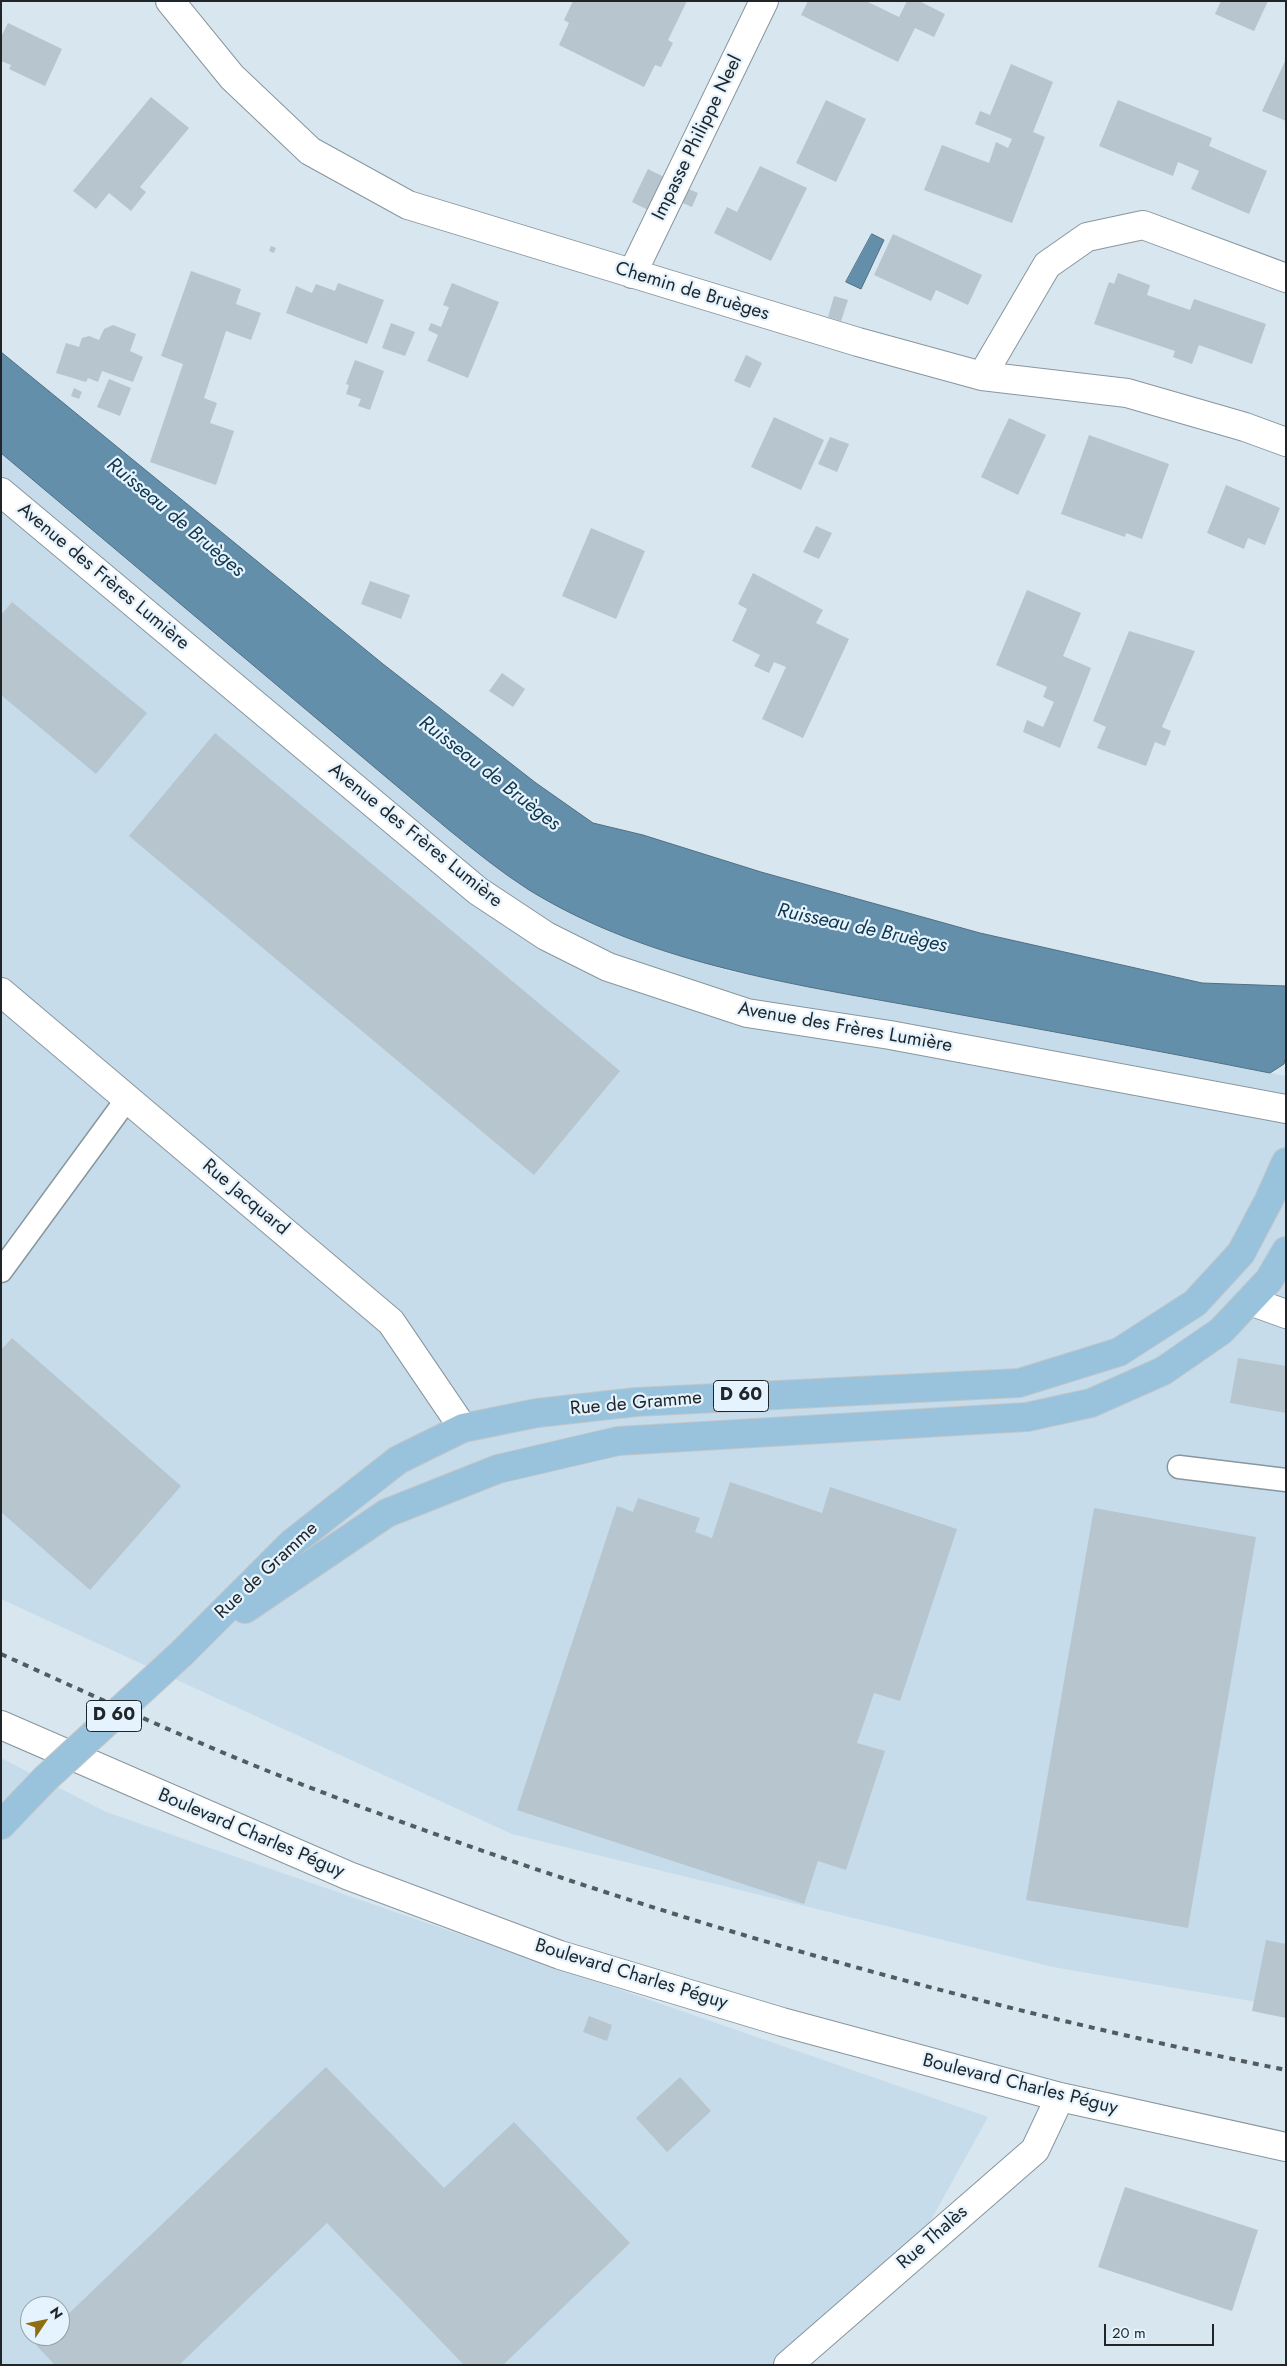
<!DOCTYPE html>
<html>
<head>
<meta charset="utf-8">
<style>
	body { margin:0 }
	#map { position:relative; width:1287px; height:2366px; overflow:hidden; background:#d7e6ef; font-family:Jost,sans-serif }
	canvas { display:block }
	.frame { position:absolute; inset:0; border:2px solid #1f2528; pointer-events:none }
	.north { position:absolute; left:20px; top:2296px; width:50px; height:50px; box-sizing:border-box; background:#e4f3fd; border:1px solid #95a1a8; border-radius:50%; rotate:56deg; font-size:14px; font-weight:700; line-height:20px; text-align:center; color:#1f2528 }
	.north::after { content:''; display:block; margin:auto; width:18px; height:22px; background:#8f6d12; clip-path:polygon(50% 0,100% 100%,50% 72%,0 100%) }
	.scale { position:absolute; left:1104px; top:2324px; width:110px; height:22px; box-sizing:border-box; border:2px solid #1f2528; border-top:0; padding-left:6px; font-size:15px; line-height:18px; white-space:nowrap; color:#1f2528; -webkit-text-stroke:4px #e4f3fd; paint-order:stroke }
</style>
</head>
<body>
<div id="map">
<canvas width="1287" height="2366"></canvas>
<div class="frame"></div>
<div class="north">N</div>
<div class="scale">20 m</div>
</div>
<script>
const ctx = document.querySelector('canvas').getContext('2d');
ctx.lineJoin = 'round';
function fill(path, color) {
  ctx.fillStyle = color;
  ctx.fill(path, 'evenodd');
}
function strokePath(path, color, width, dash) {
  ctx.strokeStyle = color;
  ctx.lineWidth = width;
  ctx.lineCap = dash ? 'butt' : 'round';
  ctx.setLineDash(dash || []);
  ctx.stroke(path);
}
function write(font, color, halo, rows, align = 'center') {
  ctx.font = font + ' Jost,sans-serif';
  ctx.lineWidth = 4.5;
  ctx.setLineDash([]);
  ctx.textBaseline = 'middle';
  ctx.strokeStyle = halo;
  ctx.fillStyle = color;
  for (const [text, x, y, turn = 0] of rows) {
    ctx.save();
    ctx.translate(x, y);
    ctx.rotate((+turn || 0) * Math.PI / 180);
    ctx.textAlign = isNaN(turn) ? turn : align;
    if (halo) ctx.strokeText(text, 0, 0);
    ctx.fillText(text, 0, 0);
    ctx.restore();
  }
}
const built = new Path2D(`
	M1,453L491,864L530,890L606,929L661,950L728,971L1286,1076V2007L1053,1967L512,1834L1,1599Z
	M1,1758L106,1812L988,2117L912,2254L797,2365H1ZM30,2306H60V2336H30Z`);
const water = new Path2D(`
	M872,234L884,240L861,289L846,282Z
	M1,352L383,664L536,783L593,823L643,835L761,872L980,933L1202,983L1286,986V1056L1284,1064L1270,1073C1160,1051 1050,1031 940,1011C800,985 653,966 529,890C501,872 475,851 449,830L1,453Z`);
const building = new Path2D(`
	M573,1H687L668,40L673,43L661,67L655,65L644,87L559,45L569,23L564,20Z
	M808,1H866L899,17L907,1H919L945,14L934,37L915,28L898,62L801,15Z
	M1221,1H1268L1254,31L1215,14Z
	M8,23L62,49L45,86L9,69L11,65L1,61V37Z
	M1286,59V121L1262,111Z
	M1011,64L1053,82L1033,132L1045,137L1012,223L924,190L942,145L989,163L996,142L1008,148L1012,139L975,124L980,111L990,115Z
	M151,97L189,128L140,187L146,192L131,211L109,193L96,209L73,191Z
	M826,100L866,119L836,182L796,163Z
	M1118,100L1212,138L1209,146L1267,171L1249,214L1191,189L1199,171L1178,162L1173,176L1099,146Z
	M760,166L807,188L771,261L714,233L727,207L737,212Z
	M648,169L664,177L648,210L632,202Z
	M684,187L698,193L692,207L678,201Z
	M893,234L982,275L968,305L936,290L931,301L874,275Z
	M271,246L276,248L274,253L269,251Z
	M191,271L241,289L236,304L261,313L251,340L226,331L204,398L217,403L210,423L234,431L216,485L150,462L183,364L161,356Z
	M1118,273L1150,285L1147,295L1190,310L1194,299L1266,324L1252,364L1199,345L1192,364L1173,357L1175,351L1094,324L1109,282L1114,284Z
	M338,283L384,300L367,344L286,313L296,286L312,293L316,284L335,291Z
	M452,283L499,302L468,378L427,361L438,335L428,330L431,323L441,327L449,307L443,305Z
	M834,296L848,300L841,321L828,317Z
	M391,323L415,332L405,356L382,348Z
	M113,325L136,334L130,351L143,357L133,382L102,371L98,382L88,378L86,382L56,373L66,343L79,347L82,338L89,336L99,340L104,329Z
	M746,355L762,363L750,388L734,381Z
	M355,360L384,371L370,410L358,406L361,399L346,394L349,385L346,384Z
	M109,379L131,388L120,416L97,407Z
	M74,388L82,392L79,399L71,396Z
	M774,417L824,440L801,490L751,467Z
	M1009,418L1046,435L1018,495L981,477Z
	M1089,435L1169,464L1142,539L1126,533L1125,537L1061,514Z
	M830,437L849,444L837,472L818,464Z
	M1226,485L1280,508L1265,545L1248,538L1244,549L1207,533Z
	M816,526L832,533L819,559L803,552Z
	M591,528L645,551L616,619L562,596Z
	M753,573L823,610L816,623L849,639L803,738L762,719L786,667L774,662L769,673L754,666L760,655L732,641L747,609L738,604Z
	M370,581L410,595L401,619L361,604Z
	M1027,590L1081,613L1063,656L1091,668L1060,748L1023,732L1027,720L1043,727L1054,702L1043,697L1047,687L996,665Z
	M12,602L147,713L96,774L1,695V615Z
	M1129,631L1195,651L1162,727L1171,731L1165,746L1155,742L1146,766L1097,748L1106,727L1093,721Z
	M502,673L525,689L513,707L489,691Z
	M215,733L620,1071L534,1175L129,836Z
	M12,1338L181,1486L90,1590L1,1512V1350Z
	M1238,1358L1286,1366V1413L1230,1403Z
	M730,1482L822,1513L830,1487L957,1529L900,1701L874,1693L857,1743L885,1751L846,1870L818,1861L804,1904L517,1810L617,1506L633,1512L638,1498L700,1518L695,1532L712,1538Z
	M1094,1508L1256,1537L1188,1928L1026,1900Z
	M1266,1940L1286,1944V2018L1252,2011Z
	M589,2016L612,2025L607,2041L583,2032Z
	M326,2067L444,2188L514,2122L630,2243L503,2365H464L327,2223L179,2365H55L36,2345L46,2336H60V2322Z
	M680,2077L711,2111L667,2152L636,2118Z
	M1125,2187L1258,2230L1232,2311L1098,2267Z`);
const lane = new Path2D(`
	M1,1271L127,1099
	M1179,1467L1286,1480`);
const street = new Path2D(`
	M170,1L232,77L310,151L408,205L858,342L982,376L1127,393L1245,427L1286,442
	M632,274L764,1
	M982,376L1047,265L1087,237L1143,225L1286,278
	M1,992L391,1322L463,1428
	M1250,1301L1286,1314
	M1,1725L349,1876L560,1955L782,2022L1060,2097L1286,2147
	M788,2365L1035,2150L1060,2097`);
const secondary = new Path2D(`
	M1,492L478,891L546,936L608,967L747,1013L890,1035L1286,1109`);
const primary = new Path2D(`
	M245,1609L387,1513L498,1469L618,1441L1027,1417L1091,1403L1163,1371L1221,1331L1269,1280L1286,1251
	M182,1653L292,1543L398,1460L463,1428L537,1413L636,1402L1019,1383L1119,1352L1195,1303L1241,1253L1269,1200L1286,1162
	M1,1825L45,1779`);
const rail = new Path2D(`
	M1,1654C96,1697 191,1741 288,1779C611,1905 946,2001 1286,2070`);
const primaryBridge = new Path2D(`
	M45,1779L182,1653`);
const shields = [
	[741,1396,55],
	[114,1716,55]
];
const shieldNames = [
	["D 60",741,1396],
	["D 60",114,1716]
];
const streetNames = [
	["Impasse Philippe Neel",698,138,-64],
	["Chemin de Bruèges",692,292,17],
	["Avenue des Frères Lumière",103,577,40],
	["Avenue des Frères Lumière",415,836,39],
	["Avenue des Frères Lumière",845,1028,10],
	["Rue Jacquard",245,1198,40],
	["Rue de Gramme",636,1404,-5],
	["Rue de Gramme",267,1571,-43],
	["Boulevard Charles Péguy",251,1834,23],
	["Boulevard Charles Péguy",631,1975,17],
	["Boulevard Charles Péguy",1020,2085,14],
	["Rue Thalès",933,2238,-41]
];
const waterNames = [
	["Ruisseau de Bruèges",175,518,40],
	["Ruisseau de Bruèges",489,774,38],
	["Ruisseau de Bruèges",862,929,12]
];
fill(built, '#c6dcea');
fill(water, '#648faa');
strokePath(water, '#4f6f83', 1);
fill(building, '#b7c5ce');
strokePath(lane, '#88969e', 25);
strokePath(street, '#88969e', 30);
strokePath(secondary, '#88969e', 30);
strokePath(primary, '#c5c6c7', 30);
strokePath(lane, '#fff', 22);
strokePath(street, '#fff', 28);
strokePath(secondary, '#fff', 28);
strokePath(primary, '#99c3dc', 28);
strokePath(rail, '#525b60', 4, [6, 6]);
strokePath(primaryBridge, '#c5c6c7', 30, []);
strokePath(primaryBridge, '#99c3dc', 28);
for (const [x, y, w] of shields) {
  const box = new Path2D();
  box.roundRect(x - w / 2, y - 15.5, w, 31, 4);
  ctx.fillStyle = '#e4f3fd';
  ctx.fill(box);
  strokePath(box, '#1f2528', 1);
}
write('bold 18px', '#1f2528', null, shieldNames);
write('19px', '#1f2528', '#e4f3fd', streetNames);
write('italic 20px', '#11364b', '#e4f3fd', waterNames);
</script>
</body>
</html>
